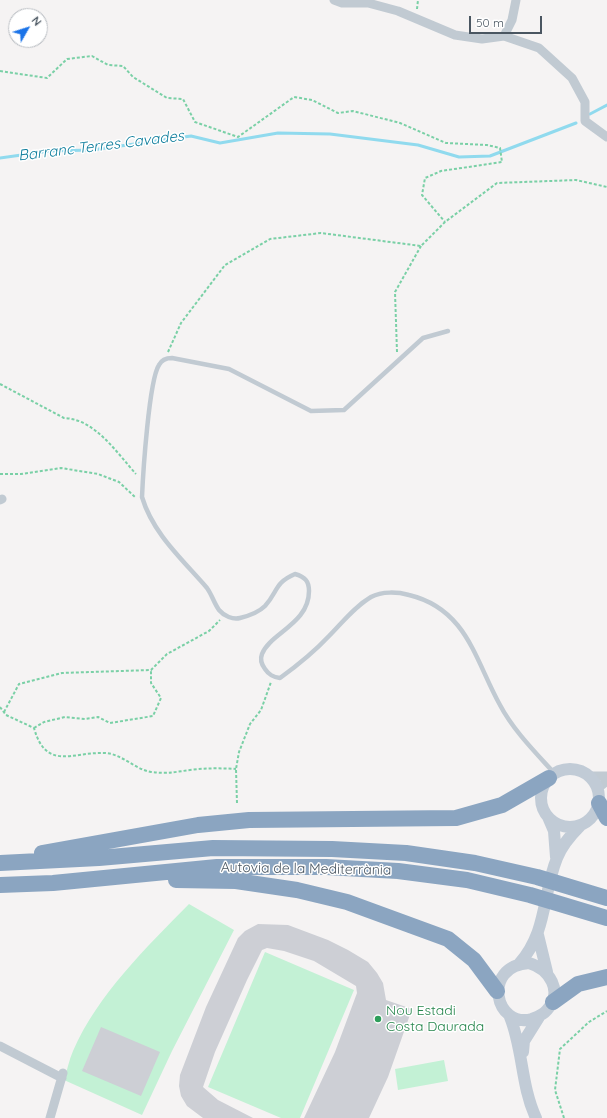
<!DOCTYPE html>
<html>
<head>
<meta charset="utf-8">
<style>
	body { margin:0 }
	#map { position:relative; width:607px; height:1118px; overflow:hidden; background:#f5f3f3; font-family:Quicksand,sans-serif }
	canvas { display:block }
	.north { position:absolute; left:8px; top:8px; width:40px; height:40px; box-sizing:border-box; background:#fff; border:1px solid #b7bbc0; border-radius:50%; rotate:51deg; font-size:11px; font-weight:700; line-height:16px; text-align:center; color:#4a5661 }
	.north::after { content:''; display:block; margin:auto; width:14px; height:18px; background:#1a73e8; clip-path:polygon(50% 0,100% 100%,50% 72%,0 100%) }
	.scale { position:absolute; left:469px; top:16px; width:73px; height:18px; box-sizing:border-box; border:2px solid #4a5661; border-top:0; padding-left:5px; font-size:12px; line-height:14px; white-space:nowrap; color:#4a5661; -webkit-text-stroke:3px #fff; paint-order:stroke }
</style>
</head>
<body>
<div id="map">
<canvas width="607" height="1118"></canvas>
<div class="north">N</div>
<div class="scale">50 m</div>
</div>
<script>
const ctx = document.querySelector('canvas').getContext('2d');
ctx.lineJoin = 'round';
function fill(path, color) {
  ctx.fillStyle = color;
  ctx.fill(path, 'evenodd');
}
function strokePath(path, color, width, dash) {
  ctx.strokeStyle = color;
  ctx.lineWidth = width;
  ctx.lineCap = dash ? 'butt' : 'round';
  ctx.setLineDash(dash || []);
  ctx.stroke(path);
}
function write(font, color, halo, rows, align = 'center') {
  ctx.font = font + ' Quicksand,sans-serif';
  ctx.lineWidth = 3;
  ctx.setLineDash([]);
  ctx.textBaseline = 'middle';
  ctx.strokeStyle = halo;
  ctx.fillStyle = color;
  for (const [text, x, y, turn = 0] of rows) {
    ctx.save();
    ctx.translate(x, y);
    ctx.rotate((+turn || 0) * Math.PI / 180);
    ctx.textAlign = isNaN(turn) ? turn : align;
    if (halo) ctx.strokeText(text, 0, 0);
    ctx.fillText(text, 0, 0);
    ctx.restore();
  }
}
const green = new Path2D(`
	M189,904L234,930L172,1051L142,1115L64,1080C67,1071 69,1060 73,1051C98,994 146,948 189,904Z
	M265,952L354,990L300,1118H281L208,1087Z
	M444,1060L448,1081L398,1090L395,1069Z`);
const stream = new Path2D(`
	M590,114L607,105
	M0,158L50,151L92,150L191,136L220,143L278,133L330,134L418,145L459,157L490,156L576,123`);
const building = new Path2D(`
	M258,924L288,925L328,940L348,950L368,962L377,973L383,983L386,1000L412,1009L388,1077L369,1118H304L335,1052L357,993L356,986L314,961L284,951L267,948L262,950L247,980L215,1052L203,1087L218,1100L253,1118H203L187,1106L181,1096L179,1086L180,1075L206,1007L238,938L245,931Z
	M101,1027L160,1052L141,1096L82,1071Z`);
const path = new Path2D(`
	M417,9L418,0
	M0,71L47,78L67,59L92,56L108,65L123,66L133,77L167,98L183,99L195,122L238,137L294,97L312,100L338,113L353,111L400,123L446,143L487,145L500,148L502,162L441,171L425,178L422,195L445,222
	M168,352L181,323L225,265L270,239L321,233L421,246L445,222L497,183L576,180L607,187
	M397,352L395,292L421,246
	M0,384L64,418C95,419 117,453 136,474
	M0,474H21L61,468L98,474L119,482L136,498
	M0,707L6,715L34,728C46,771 72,752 104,753C121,753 134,769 151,772C169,774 174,772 190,770C206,768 221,768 236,769
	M4,712L19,684L62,673L151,670L167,654L209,631L220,620
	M34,728L44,722L65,717L85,719L98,717L110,723L153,716L161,698L151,683V670
	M237,803L236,769L239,752L250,724L261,710L271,682
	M564,1118L555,1090L560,1049L589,1022L607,1011`);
const service = new Path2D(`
	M448,331L423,338L344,410L311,411L229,369L172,358C167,358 162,359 159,365C149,380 143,474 142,497C153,534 183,560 207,588C212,595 214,603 219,610C224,616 233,620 240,618C248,616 259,612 265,606C278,592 274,583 295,574C305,577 309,581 309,591C309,624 270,633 262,654C260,659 262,665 265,669C269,675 273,677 280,678C298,665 314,652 329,636C342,623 354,607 371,597C382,591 398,592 409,595C467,609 475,660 500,705C513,730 536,753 555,774`);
const minor = new Path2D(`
	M334,0L342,3H368L398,11L455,35L482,39L504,36L539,48L572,78L585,102V121L607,137
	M504,36L512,20L516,0
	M0,500L2,499
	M588,776H607
	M597,789L607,781
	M0,1046L62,1078
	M50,1118L63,1073`);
const secondary = new Path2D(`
	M541 798a29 29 0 1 1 58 0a29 29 0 1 1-58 0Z
	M548,817L554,831L556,857
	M538,935L547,972
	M529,963C549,969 564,991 547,1010C543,1015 537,1017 532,1019C495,1029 481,966 529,963Z
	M519,964C548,931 542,895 557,858C562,845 570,836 580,826
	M510,1017C523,1049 521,1086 536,1118
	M523,1052L524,1041L539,1017`);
const motorway = new Path2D(`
	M599,803L607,818
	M42,853L198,825L249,820L456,818L502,805L549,778
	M0,863L99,858L213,848L332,849L406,853L475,863L537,877L607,898
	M176,880L236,881L297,890L347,902L448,939L474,960L497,991
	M0,885L53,883L217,867H326L398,871L467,880L530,895L607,918
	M553,1002L578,984L607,977`);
const markers = [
	[378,1019,4,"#2e9e5b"]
];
const streetNames = [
	["Autovia de la Mediterrània",306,869,1]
];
const leisureNames = [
	["Nou Estadi",386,1011],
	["Costa Daurada",386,1027]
];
const waterNames = [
	["Barranc Terres Cavades",101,146,-7]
];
fill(green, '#c3f1d5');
strokePath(stream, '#90daee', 3);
fill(building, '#cdcfd5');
strokePath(path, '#7ad0a6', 2, [3, 2]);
strokePath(service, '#c1cad2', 4.5);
strokePath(minor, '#c1cad2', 9);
strokePath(secondary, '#c1cbd6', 12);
strokePath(motorway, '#8ba5c1', 16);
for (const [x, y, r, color] of markers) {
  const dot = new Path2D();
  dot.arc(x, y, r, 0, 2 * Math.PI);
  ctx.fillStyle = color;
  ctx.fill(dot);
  strokePath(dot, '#fff', 1.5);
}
write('14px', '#4a5661', '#fff', streetNames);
write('14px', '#27864d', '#fff', leisureNames, 'left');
write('italic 15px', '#0c7c9b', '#fff', waterNames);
</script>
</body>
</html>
